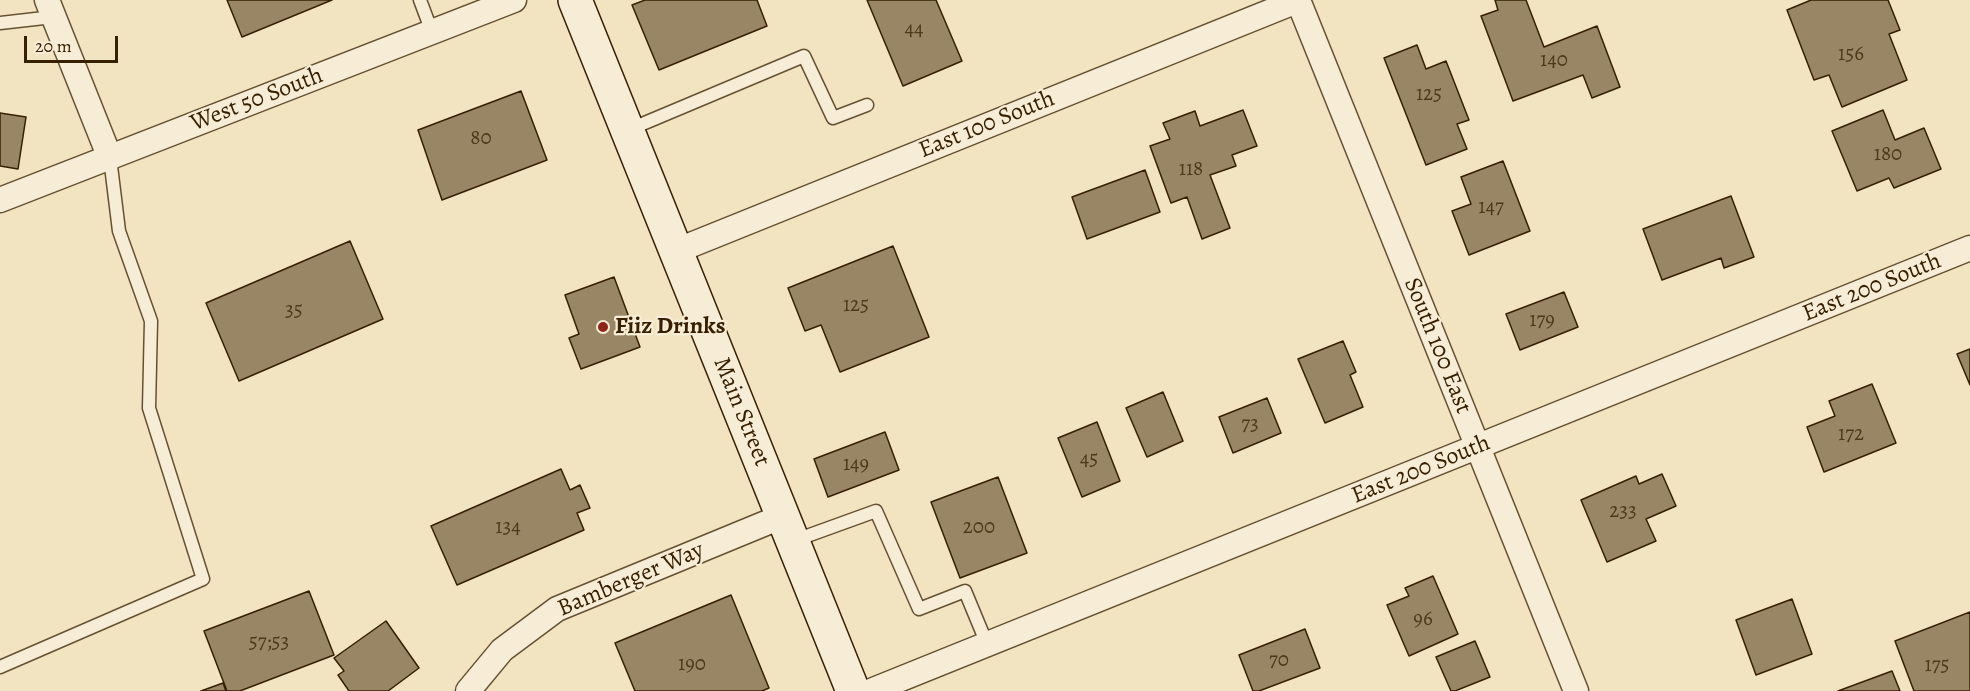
<!DOCTYPE html>
<html>
<head>
<meta charset="utf-8">
<style>
	body { margin:0 }
	#map { position:relative; width:1970px; height:691px; overflow:hidden; background:#f2e4c1; font-family:Alegreya,serif }
	canvas { display:block }
	.scale { position:absolute; left:24px; top:36px; width:94px; height:27px; box-sizing:border-box; border:3px solid #362001; border-top:0; padding-left:8px; font-size:18px; line-height:21px; white-space:nowrap; color:#362001; -webkit-text-stroke:4px #f7edd7; paint-order:stroke }
</style>
</head>
<body>
<div id="map">
<canvas width="1970" height="691"></canvas>
<div class="scale">20 m</div>
</div>
<script>
const ctx = document.querySelector('canvas').getContext('2d');
ctx.lineJoin = 'round';
function fill(path, color) {
  ctx.fillStyle = color;
  ctx.fill(path, 'evenodd');
}
function strokePath(path, color, width, dash) {
  ctx.strokeStyle = color;
  ctx.lineWidth = width;
  ctx.lineCap = dash ? 'butt' : 'round';
  ctx.setLineDash(dash || []);
  ctx.stroke(path);
}
function write(font, color, halo, rows, align = 'center') {
  ctx.font = font + ' Alegreya,serif';
  ctx.lineWidth = 4.5;
  ctx.setLineDash([]);
  ctx.textBaseline = 'middle';
  ctx.strokeStyle = halo;
  ctx.fillStyle = color;
  for (const [text, x, y, turn = 0] of rows) {
    ctx.save();
    ctx.translate(x, y);
    ctx.rotate((+turn || 0) * Math.PI / 180);
    ctx.textAlign = isNaN(turn) ? turn : align;
    if (halo) ctx.strokeText(text, 0, 0);
    ctx.fillText(text, 0, 0);
    ctx.restore();
  }
}
const building = new Path2D(`
	M227,0H332L242,37Z
	M645,0H757L767,26L659,70L632,5Z
	M867,0H936L962,61L903,86Z
	M1495,0H1526L1544,47L1597,26L1620,87L1592,98L1583,75L1513,101L1481,16L1498,10Z
	M1811,0H1888L1900,30L1889,34L1907,80L1842,107L1829,75L1814,80L1787,10Z
	M1417,45L1426,69L1446,61L1469,120L1457,124L1467,149L1426,165L1384,58Z
	M521,91L547,160L442,200L418,130Z
	M1243,110L1257,146L1232,155L1236,166L1210,175L1230,228L1202,239L1187,197L1171,203L1150,146L1170,139L1163,123L1195,111L1200,126Z
	M1883,110L1895,140L1924,128L1941,169L1894,188L1889,178L1857,191L1832,131Z
	M0,113L26,117L18,169L0,166Z
	M1503,161L1530,231L1469,255L1452,211L1471,204L1461,177Z
	M1145,170L1160,212L1087,239L1072,197Z
	M1731,196L1754,257L1724,268L1721,258L1662,280L1643,229Z
	M350,241L383,319L239,381L206,303Z
	M893,246L929,337L840,372L821,325L805,331L788,288Z
	M614,277L640,347L581,369L569,338L579,334L565,295Z
	M1564,292L1578,327L1520,350L1506,314Z
	M1343,341L1356,372L1350,375L1363,407L1325,423L1298,359Z
	M1970,349V385L1957,354Z
	M1872,384L1896,443L1824,472L1807,427L1835,416L1829,401Z
	M1163,392L1183,441L1147,457L1126,408Z
	M1267,398L1281,433L1233,453L1219,417Z
	M1097,422L1120,481L1082,497L1058,438Z
	M885,432L899,470L828,497L814,459Z
	M561,469L570,490L580,485L590,508L577,513L584,530L457,585L431,526Z
	M1662,474L1676,506L1646,519L1656,541L1607,562L1581,500L1636,476L1639,484Z
	M998,477L1027,553L960,578L931,502Z
	M1433,576L1458,634L1409,656L1387,605L1409,596L1405,588Z
	M309,591L334,655L240,691H227L204,631Z
	M731,595L769,688L762,691H635L615,643Z
	M1792,599L1812,654L1756,675L1736,620Z
	M1970,612V691H1914L1895,641Z
	M386,621L419,668L388,691H349L338,675L344,671L334,658Z
	M1305,629L1320,668L1259,691H1253L1239,655Z
	M1475,641L1490,677L1455,691H1451L1436,657Z
	M1892,671L1900,691H1838Z
	M223,683L226,691H201Z`);
const lane = new Path2D(`
	M420,0L432,32
	M0,23L53,17
	M628,130L804,56L833,118L867,105
	M793,541L876,511L919,609L965,591L987,644
	M0,667L203,579L149,408L151,321L119,231L110,158`);
const street = new Path2D(`
	M47,0L110,158
	M1298,0L1576,691
	M0,200L514,0
	M676,251L1299,0
	M468,691L502,650L557,609L783,516
	M871,691L1970,248`);
const secondary = new Path2D(`
	M575,0L853,691`);
const markers = [
	[603,327,6,"#8f2418"]
];
const numberNames = [
	["44",914,30],
	["156",1851,55],
	["140",1554,61],
	["125",1429,95],
	["80",481,139],
	["180",1888,155],
	["118",1191,170],
	["147",1491,208],
	["125",856,306],
	["35",294,311],
	["179",1542,321],
	["73",1250,425],
	["172",1851,435],
	["45",1089,460],
	["149",856,465],
	["233",1623,512],
	["134",508,528],
	["200",979,528],
	["96",1423,620],
	["57;53",269,643],
	["70",1279,661],
	["190",692,665],
	["175",1937,666]
];
const streetNames = [
	["West 50 South",257,100,-21],
	["East 100 South",987,125,-22],
	["East 200 South",1872,288,-22],
	["South 100 East",1437,346,68],
	["Main Street",741,412,68],
	["East 200 South",1421,470,-22],
	["Bamberger Way",631,580,-23]
];
const poiNames = [
	["Fiiz Drinks",615,327]
];
fill(building, '#988665');
strokePath(building, '#362001', 1.5);
strokePath(lane, '#655131', 15);
strokePath(street, '#655131', 27);
strokePath(secondary, '#362001', 36);
strokePath(lane, '#f7edd7', 12);
strokePath(street, '#f7edd7', 24);
strokePath(secondary, '#f7edd7', 33);
for (const [x, y, r, color] of markers) {
  const dot = new Path2D();
  dot.arc(x, y, r, 0, 2 * Math.PI);
  ctx.fillStyle = color;
  ctx.fill(dot);
  strokePath(dot, '#f7edd7', 2);
}
write('21px', '#4e3a1a', null, numberNames);
write('24px', '#362001', '#f7edd7', streetNames);
write('bold 24px', '#362001', '#f7edd7', poiNames, 'left');
</script>
</body>
</html>
